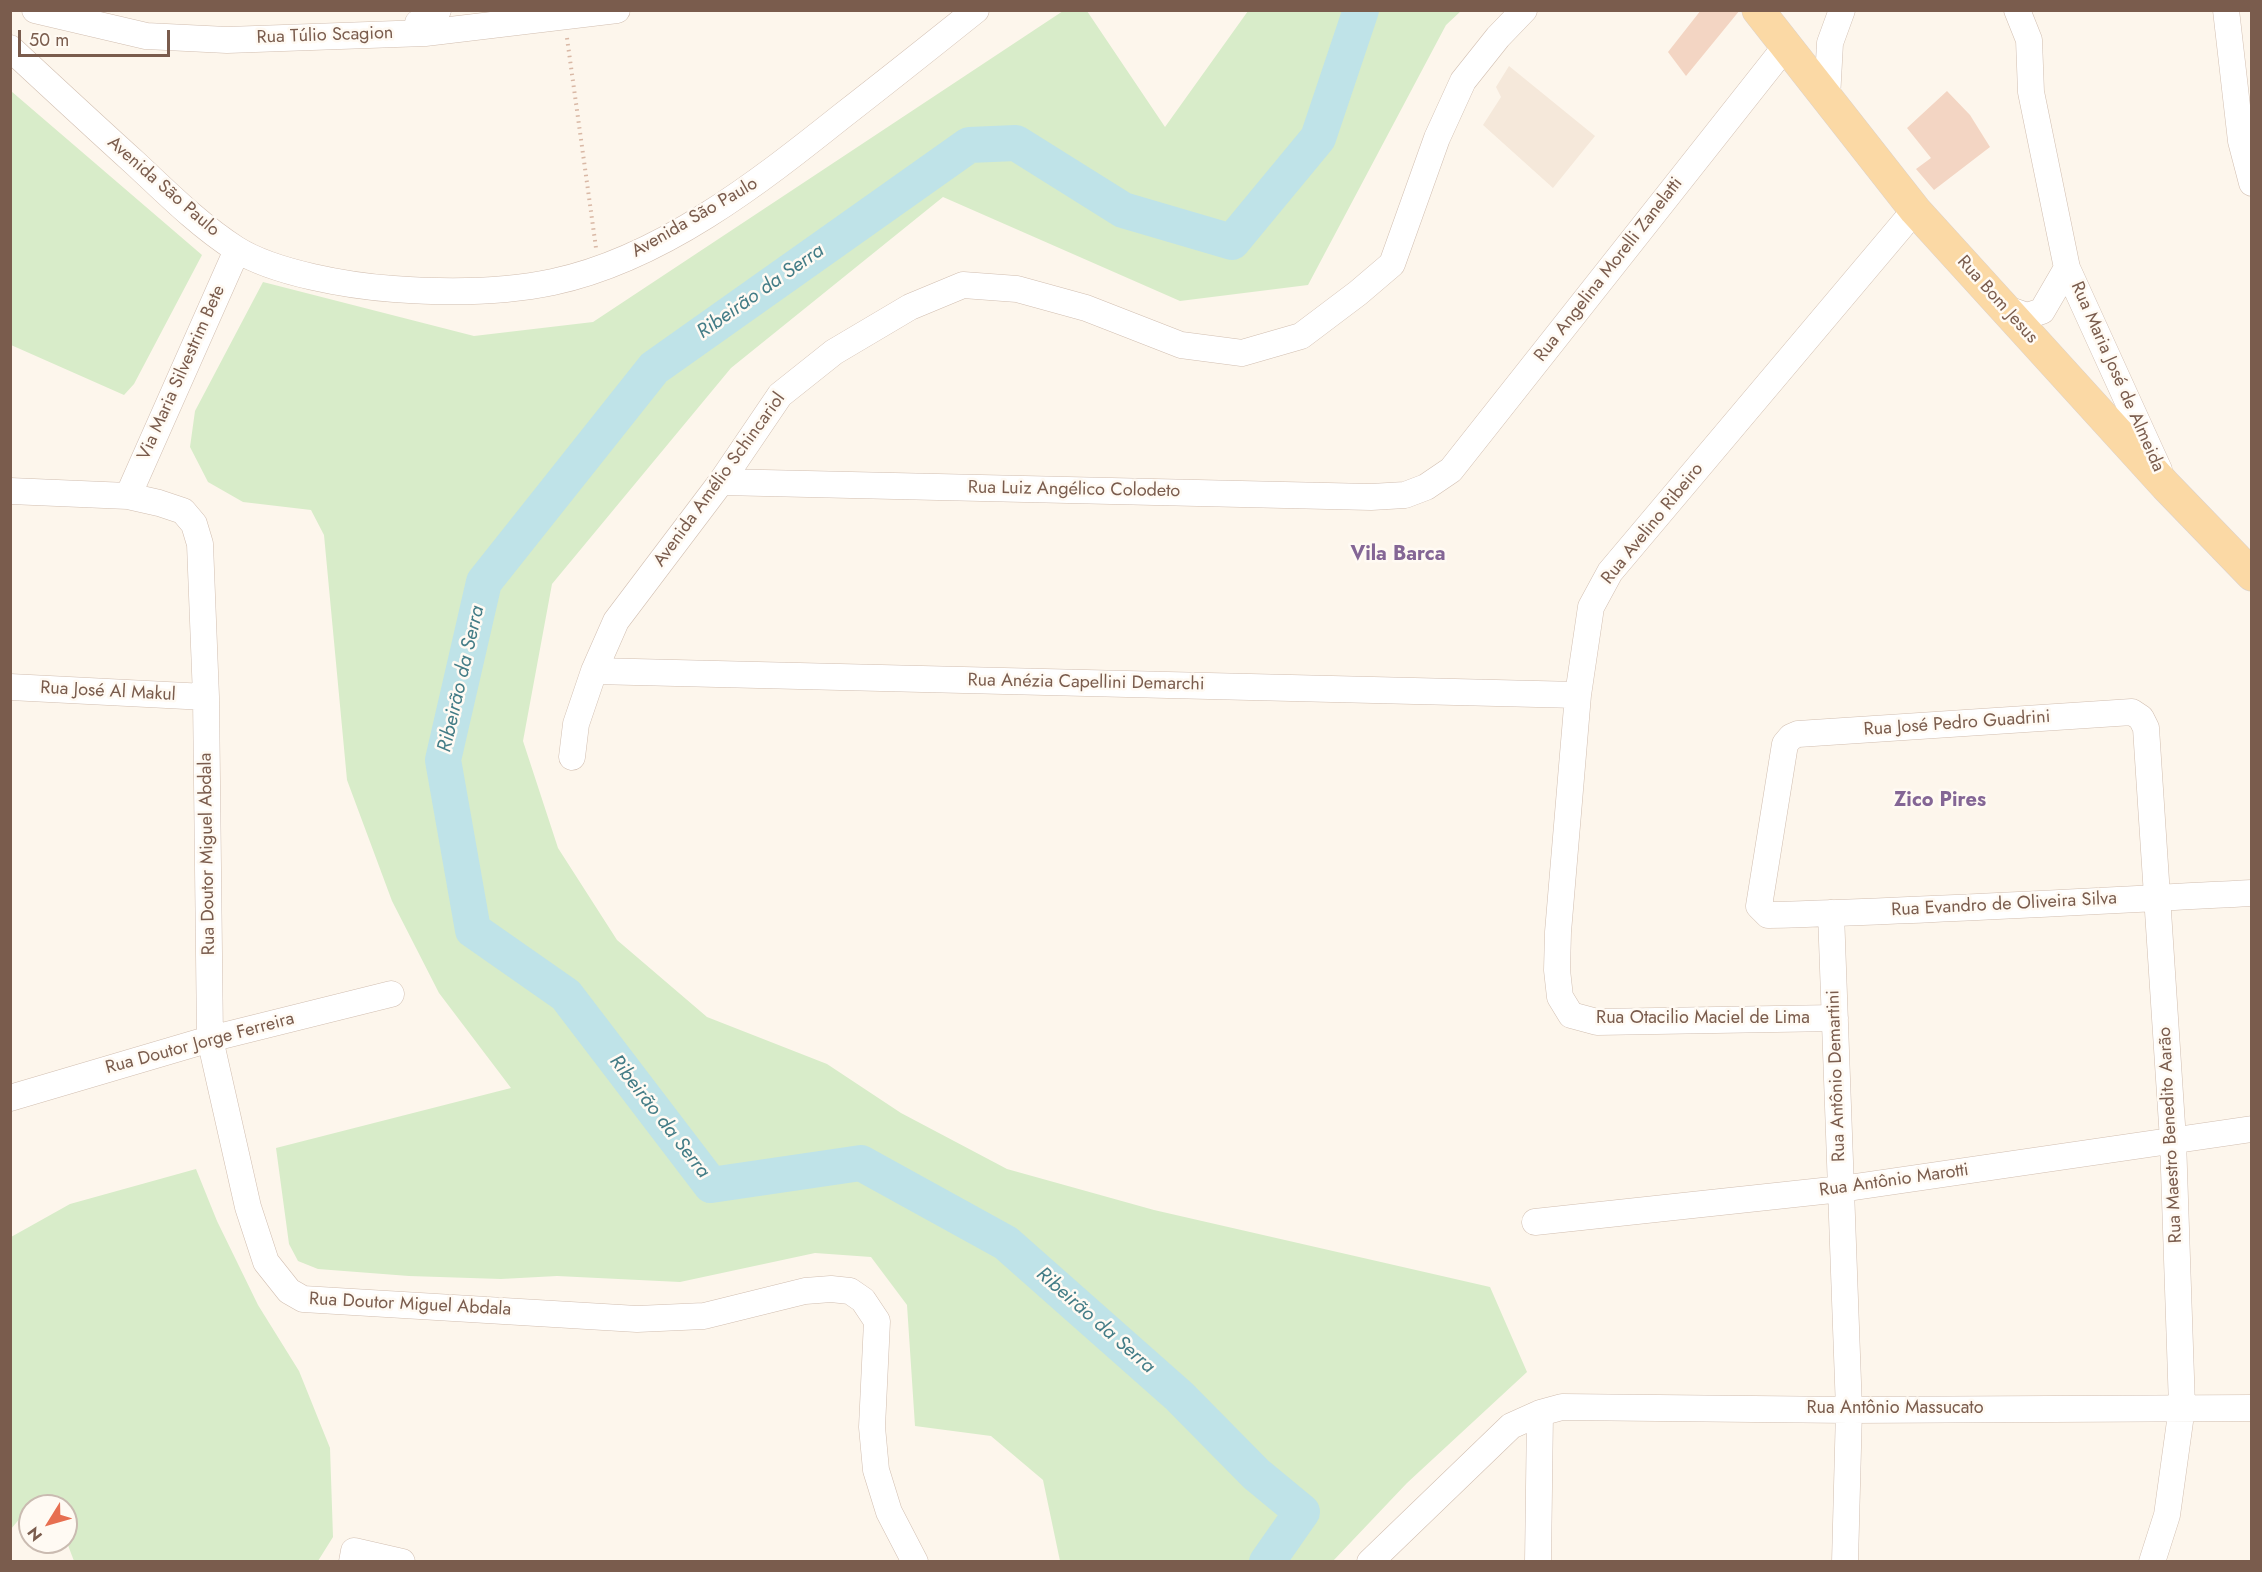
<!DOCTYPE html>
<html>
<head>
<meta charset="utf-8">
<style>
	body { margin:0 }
	#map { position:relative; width:2262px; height:1572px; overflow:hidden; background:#fdf6ec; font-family:Jost,sans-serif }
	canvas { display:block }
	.frame { position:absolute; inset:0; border:12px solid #7a5c4d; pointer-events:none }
	.north { position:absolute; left:18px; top:1494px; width:60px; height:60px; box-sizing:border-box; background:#fffaf3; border:2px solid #cabbb1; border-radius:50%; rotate:233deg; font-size:16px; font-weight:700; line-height:24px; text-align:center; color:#7a5c4d }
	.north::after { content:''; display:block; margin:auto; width:21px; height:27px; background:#e76f51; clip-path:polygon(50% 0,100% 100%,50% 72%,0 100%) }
	.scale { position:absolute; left:18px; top:30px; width:152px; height:27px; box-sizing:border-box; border:3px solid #7a5c4d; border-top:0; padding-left:8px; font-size:18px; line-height:21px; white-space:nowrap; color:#7a5c4d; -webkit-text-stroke:4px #fffaf3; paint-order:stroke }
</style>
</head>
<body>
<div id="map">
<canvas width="2262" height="1572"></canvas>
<div class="frame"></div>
<div class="north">N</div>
<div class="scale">50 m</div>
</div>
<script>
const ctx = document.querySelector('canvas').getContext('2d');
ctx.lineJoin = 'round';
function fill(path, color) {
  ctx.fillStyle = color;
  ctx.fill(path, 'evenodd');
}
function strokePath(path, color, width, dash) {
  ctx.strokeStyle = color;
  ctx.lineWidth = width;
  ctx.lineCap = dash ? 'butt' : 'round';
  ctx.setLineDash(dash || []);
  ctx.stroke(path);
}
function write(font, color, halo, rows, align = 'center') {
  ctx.font = font + ' Jost,sans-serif';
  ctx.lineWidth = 5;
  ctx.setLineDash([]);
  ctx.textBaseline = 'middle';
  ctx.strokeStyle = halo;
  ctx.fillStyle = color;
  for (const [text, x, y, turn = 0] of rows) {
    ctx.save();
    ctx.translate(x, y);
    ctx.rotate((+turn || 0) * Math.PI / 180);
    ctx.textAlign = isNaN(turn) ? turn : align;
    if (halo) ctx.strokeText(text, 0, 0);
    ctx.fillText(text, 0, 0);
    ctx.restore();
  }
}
const residential = new Path2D(`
	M1509,66L1595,136L1553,188L1483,125L1501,97L1496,87Z`);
const green = new Path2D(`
	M1063,11H1087L1165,127L1248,11H1461L1446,25L1308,285L1180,301L943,197L731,368L552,584L523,741L558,848L617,940L707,1017L827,1064L901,1113L1007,1169L1154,1210L1490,1287L1527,1372L1407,1483L1333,1561H1060L1043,1480L991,1436L915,1426L907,1305L871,1257L815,1253L680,1282L557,1276L501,1279L409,1276L318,1269L298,1261L289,1244L276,1148L511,1088L439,993L392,901L347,780L324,535L311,510L243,502L208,482L190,447L195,411L263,282L474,336L593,322Z
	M11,91L202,255L134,384L124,395L11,345Z
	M196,1169L217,1221L258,1305L299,1371L330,1448L333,1537L318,1561H74L66,1540V1506H54L51,1499L39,1506H30V1511L21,1517L11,1529V1237L70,1204Z`);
const river = new Path2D(`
	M1267,1562L1302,1512L1256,1474L1179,1396L1006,1243L861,1163L711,1185L566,995L473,930L443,760L484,582L654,368L969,145L1016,143L1123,210L1232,242L1318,138L1361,10`);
const building = new Path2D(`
	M1701,10H1740L1686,76L1668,52Z
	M1947,91L1970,115L1990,147L1934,190L1916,169L1931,158L1907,128Z`);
const path = new Path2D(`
	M567,38L596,248`);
const minor = new Path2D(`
	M35,10L146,36L227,40L425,33L617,10
	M2017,10L2029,40L2031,92L2067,268L2159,470
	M2226,10L2241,141L2252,183
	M418,23L438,10
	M10,48C52,87 94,126 136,164C168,194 199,225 236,249C274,273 349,286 394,289C448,293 501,293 553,282C661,259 758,183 842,116C887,81 931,46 976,10
	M1827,98L1830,43L1842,10
	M2007,309L2027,316L2042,311L2067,268
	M721,482L1371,497L1405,495L1426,487L1451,470L1786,46
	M10,491L128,496L159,503L183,511L194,524L200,544L206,697L210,1039L248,1207L266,1262L289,1291L303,1299L637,1319L704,1316L805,1291L831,1289L850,1291L863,1300L877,1321L872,1427L876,1470L889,1512L915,1562
	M128,496L237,250
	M594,671L1578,695
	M10,687L206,697
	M572,757L576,724L594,671L616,621L721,482L780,395L834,352L910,307L963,285L1017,289L1086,308L1181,345L1242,353L1301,336L1358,293L1392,264L1437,138L1463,81L1498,37L1524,10
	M1831,913L1849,1410L1845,1562
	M1835,1018L1597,1022L1571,1015L1560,997L1557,970L1558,932L1578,695L1591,607L1610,572L1915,210
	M10,1098L210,1039L391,994
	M1535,1222L1841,1189L2252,1129
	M352,1562L354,1551L402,1562
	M1370,1562L1511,1426L1540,1413L1562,1407L1849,1410L2252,1408
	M1538,1562L1540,1413
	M2152,1562L2167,1515L2182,1407L2173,1140L2146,728L2141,718L2132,712L1798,734L1791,737L1785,744L1759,906L1768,915C1929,911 2091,901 2252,893`);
const major = new Path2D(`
	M1758,10L1915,210L2166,486L2252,575`);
const streetNames = [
	["Rua Túlio Scagion",325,36,-2],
	["Avenida São Paulo",163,187,41],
	["Avenida São Paulo",695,218,-30],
	["Rua Angelina Morelli Zanelatti",1609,270,-52],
	["Rua Bom Jesus",1997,300,48],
	["Via Maria Silvestrim Bete",182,373,-66],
	["Rua Maria José de Almeida",2117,377,66],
	["Avenida Amélio Schincariol",720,480,-54],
	["Rua Luiz Angélico Colodeto",1074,490,1],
	["Rua Avelino Ribeiro",1653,524,-51],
	["Rua Anézia Capellini Demarchi",1086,683,1],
	["Rua José Al Makul",108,692,3],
	["Rua José Pedro Guadrini",1957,724,-4],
	["Rua Doutor Miguel Abdala",208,854,-91],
	["Rua Evandro de Oliveira Silva",2004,905,-3],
	["Rua Otacilio Maciel de Lima",1703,1019],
	["Rua Doutor Jorge Ferreira",200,1044,-15],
	["Rua Antônio Demartini",1837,1076,-92],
	["Rua Maestro Benedito Aarão",2171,1135,-93],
	["Rua Antônio Marotti",1894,1181,-8],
	["Rua Doutor Miguel Abdala",410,1305,3],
	["Rua Antônio Massucato",1895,1409]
];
const waterNames = [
	["Ribeirão da Serra",761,292,-35],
	["Ribeirão da Serra",462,679,-77],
	["Ribeirão da Serra",659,1117,52],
	["Ribeirão da Serra",1095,1321,41]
];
const neighbourhoodNames = [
	["Vila Barca",1398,555],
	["Zico Pires",1940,801]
];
fill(residential, '#f5e8da');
fill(green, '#d8ecc9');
strokePath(river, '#bfe3e8', 36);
fill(building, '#f3d5c3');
strokePath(minor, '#d1beb0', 27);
strokePath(major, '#dad1cd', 33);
strokePath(path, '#d9b8a5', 4, [1.5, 4.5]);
strokePath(minor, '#fff', 26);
strokePath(major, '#fbd9a5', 32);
write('18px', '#7a5c4d', '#fffaf3', streetNames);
write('italic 20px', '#437c86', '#fffaf3', waterNames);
write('bold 20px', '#846695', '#fffaf3', neighbourhoodNames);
</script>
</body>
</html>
